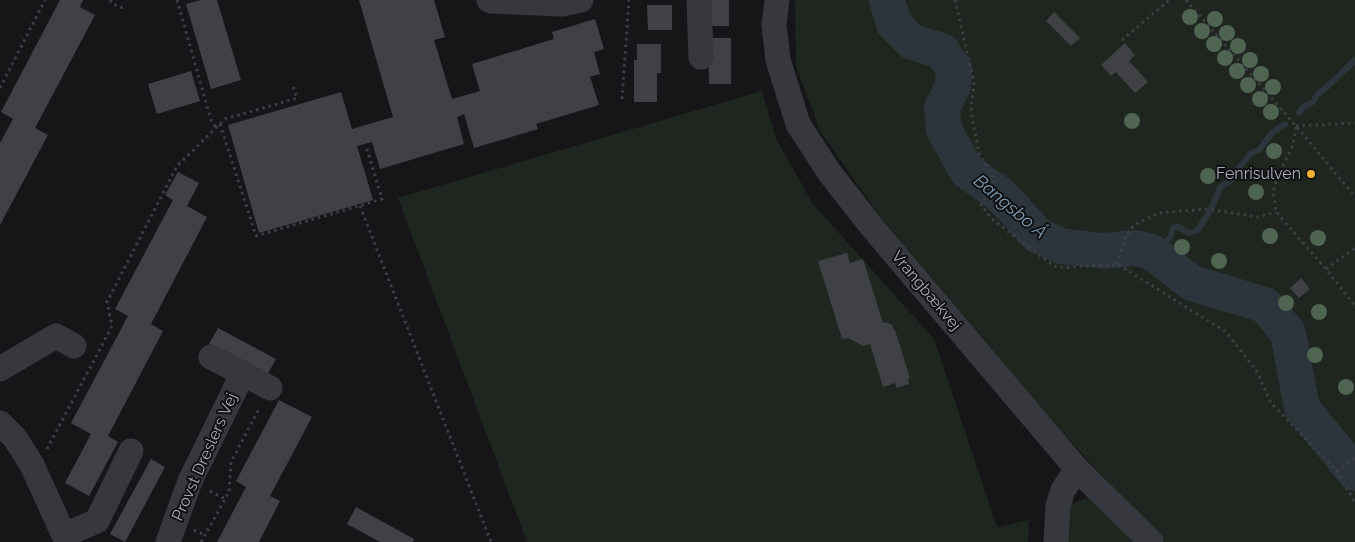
<!DOCTYPE html>
<html>
<head>
<meta charset="utf-8">
<style>
	body { margin:0 }
	canvas { display:block; background:#161618 }
</style>
</head>
<body>
<canvas width="1355" height="542"></canvas>
<script>
const ctx = document.querySelector('canvas').getContext('2d');
ctx.lineJoin = 'round';
function fill(path, color) {
  ctx.fillStyle = color;
  ctx.fill(path, 'evenodd');
}
function strokePath(path, color, width, dash) {
  ctx.strokeStyle = color;
  ctx.lineWidth = width;
  ctx.lineCap = dash ? 'butt' : 'round';
  ctx.setLineDash(dash || []);
  ctx.stroke(path);
}
function write(font, color, halo, rows, align = 'center') {
  ctx.font = font + ' Raleway,sans-serif';
  ctx.lineWidth = 4;
  ctx.setLineDash([]);
  ctx.textBaseline = 'middle';
  ctx.strokeStyle = halo;
  ctx.fillStyle = color;
  for (const [text, x, y, turn = 0] of rows) {
    ctx.save();
    ctx.translate(x, y);
    ctx.rotate((+turn || 0) * Math.PI / 180);
    ctx.textAlign = isNaN(turn) ? turn : align;
    if (halo) ctx.strokeText(text, 0, 0);
    ctx.fillText(text, 0, 0);
    ctx.restore();
  }
}
const green = new Path2D(`
	M795,0H1355V542H1164L1061,431L882,219L820,131L796,66Z
	M762,91L776,139L813,204L934,339L997,527L1029,520L1028,542H527L398,198Z
	M1088,498L1100,503L1140,542H1064L1065,513L1073,503Z`);
const stream = new Path2D(`
	M1299,113L1304,106L1313,102L1317,95L1327,87L1355,60
	M1152,252L1170,238L1173,228L1178,227L1190,233L1198,230L1213,205L1220,187L1233,179L1237,171L1250,154L1259,150L1272,133L1285,124`);
const river = new Path2D(`
	M887,0L894,24L912,42L942,51L954,69L953,86L942,108L944,130L967,171L998,193L1014,209L1037,235L1061,246L1103,251L1136,248L1152,252L1192,283L1265,305L1288,333L1302,408L1355,473`);
const building = new Path2D(`
	M60,0H83L80,7L95,15L35,128L48,135L0,225V143L13,119L1,112Z
	M201,0H217L241,80L211,89L186,4Z
	M359,0H434L445,37L434,40L452,99L480,91L472,64L554,39L552,32L595,19L604,49L594,52L600,74L590,77L599,105L536,124L538,129L474,148L464,114L457,117L464,144L380,169L372,142L357,146L373,200L259,233L228,125L341,92L352,129L393,117Z
	M704,0H729V26H704Z
	M647,5H672V30H648Z
	M1054,12L1080,38L1071,46L1046,21Z
	M708,38H731V84H709Z
	M1125,43L1135,55L1129,61L1148,82L1135,93L1116,72L1111,76L1101,65Z
	M637,44H661V73H657V102H634V60H637Z
	M191,71L200,101L157,114L148,84Z
	M178,172L199,183L187,206L207,217L151,324L163,331L108,436L118,442L89,496L65,483L91,434L71,423L128,316L115,309L173,200L165,195Z
	M847,253L850,263L863,259L883,323L886,322L892,325L894,330H895L910,378L908,379L909,384L897,388L895,383L883,387L870,344L863,346L848,338L842,339L818,261Z
	M1301,278L1310,289L1299,298L1290,288Z
	M218,328L276,359L267,375L209,344Z
	M279,400L312,417L270,496L280,501L259,542H217L246,487L236,481Z
	M151,459L165,467L125,542L110,534Z
	M356,507L414,539L413,542H380L347,524Z`);
const path = new Path2D(`
	M110,0L113,4L126,9
	M177,0L211,120L216,128
	M955,0L974,82L971,112L979,153L995,180L981,205L992,219L1036,253L1058,268L1117,264L1226,332L1256,370L1271,403L1337,471L1355,503
	M1186,0L1296,126L1355,197
	M1122,40L1169,0
	M0,88L45,0
	M622,99L629,0
	M220,124L256,236L382,199L366,146
	M1296,126L1355,123
	M1296,127L1293,145L1277,178L1273,192L1276,212L1326,269L1355,306
	M360,206L491,542
	M1117,264L1126,236L1134,225L1158,213L1207,209L1257,217L1276,212
	M1326,269L1355,248
	M47,449L112,326L107,302L177,166L225,119L297,98L292,83
	M1337,471L1355,458
	M210,491L225,499
	M194,530L205,535
	M201,542L229,492L231,462L260,407`);
const minor = new Path2D(`
	M489,0L491,1L562,4L581,0
	M699,0L701,57
	M777,0L774,25L778,60L798,124L829,172L872,227L1077,469L1151,542
	M211,357L270,388
	M0,369L56,336L74,346
	M0,423L15,438L32,465L67,542
	M64,535L97,521L131,451
	M168,542L190,481L243,373
	M1056,542L1058,506L1063,490L1077,469`);
const trees = [
	[1190,17],
	[1215,19],
	[1202,31],
	[1227,33],
	[1214,44],
	[1238,46],
	[1225,58],
	[1250,60],
	[1237,71],
	[1261,74],
	[1248,85],
	[1273,87],
	[1260,99],
	[1271,112],
	[1132,121],
	[1274,151],
	[1208,176],
	[1256,192],
	[1270,236],
	[1318,238],
	[1182,247],
	[1219,261],
	[1286,303],
	[1319,312],
	[1315,355],
	[1346,387]
];
const markers = [
	[1311,174,5,"#f2b134"]
];
const poiNames = [
	["Fenrisulven",1301,174]
];
const streetNames = [
	["Vrangbækvej",926,291,50],
	["Provst Dreslers Vej",205,457,-66]
];
const waterNames = [
	["Bangsbo Å",1010,207,40]
];
fill(green, '#1e261f');
strokePath(stream, '#2c353c', 6);
strokePath(river, '#2c353c', 36);
fill(building, '#404145');
strokePath(path, '#3d3f44', 3, [2.5, 4]);
strokePath(minor, '#37383d', 25);
ctx.fillStyle = '#506452';
for (const [x, y] of trees) {
  ctx.beginPath();
  ctx.arc(x, y, 8, 0, 2 * Math.PI);
  ctx.fill();
}
for (const [x, y, r, color] of markers) {
  const dot = new Path2D();
  dot.arc(x, y, r, 0, 2 * Math.PI);
  ctx.fillStyle = color;
  ctx.fill(dot);
  strokePath(dot, '#111113', 2);
}
write('16px', '#a8adb8', '#111113', poiNames, 'right');
write('16px', '#a8adb8', '#111113', streetNames);
write('italic 18px', '#7f9bb3', '#111113', waterNames);
</script>
</body>
</html>
